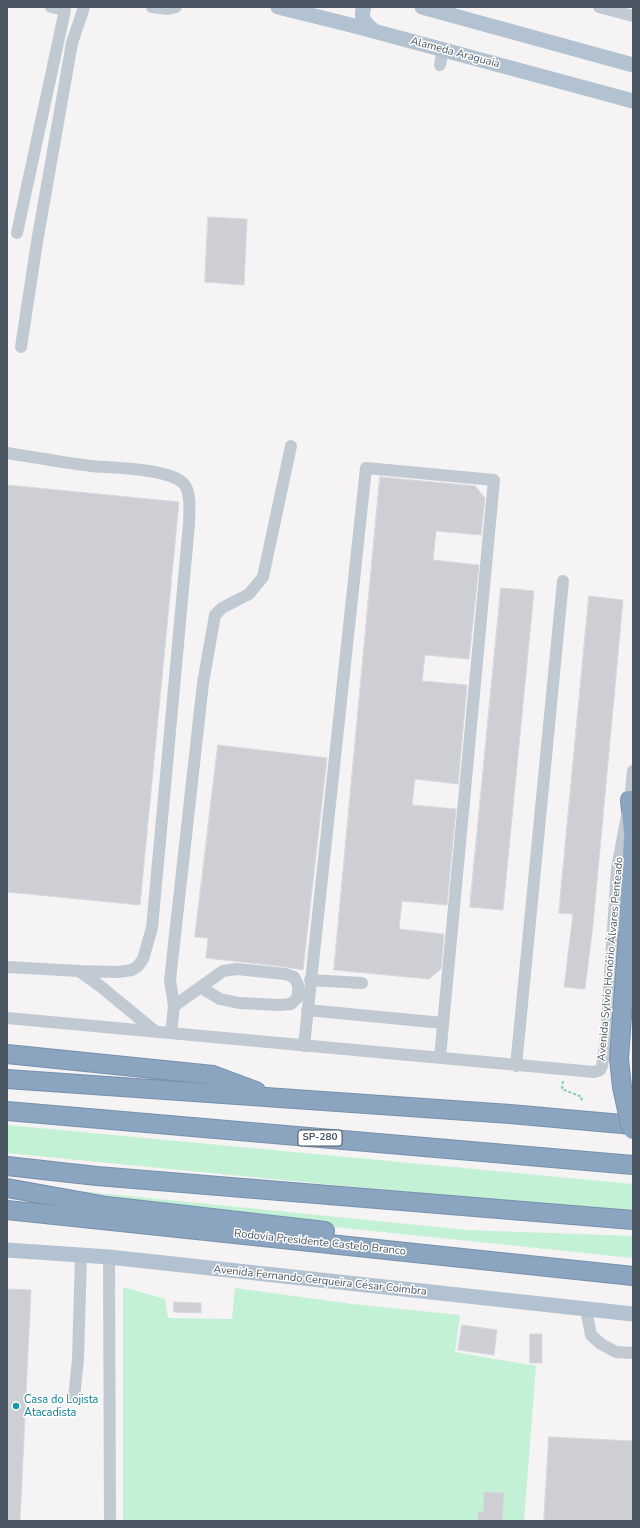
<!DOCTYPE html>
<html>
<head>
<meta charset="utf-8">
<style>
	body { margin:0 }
	#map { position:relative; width:640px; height:1528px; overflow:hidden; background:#f5f3f3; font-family:"Nunito Sans",sans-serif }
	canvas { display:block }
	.frame { position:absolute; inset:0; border:8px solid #4a5661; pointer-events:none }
</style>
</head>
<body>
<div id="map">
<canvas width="640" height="1528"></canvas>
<div class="frame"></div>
</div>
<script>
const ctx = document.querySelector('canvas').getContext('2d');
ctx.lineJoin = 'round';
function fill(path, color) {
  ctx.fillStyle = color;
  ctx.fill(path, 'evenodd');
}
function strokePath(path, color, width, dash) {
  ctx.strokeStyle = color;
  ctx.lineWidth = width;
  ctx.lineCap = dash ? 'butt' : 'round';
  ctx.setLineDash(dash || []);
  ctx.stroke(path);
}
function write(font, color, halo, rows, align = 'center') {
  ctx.font = font + ' "Nunito Sans",sans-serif';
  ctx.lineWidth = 3;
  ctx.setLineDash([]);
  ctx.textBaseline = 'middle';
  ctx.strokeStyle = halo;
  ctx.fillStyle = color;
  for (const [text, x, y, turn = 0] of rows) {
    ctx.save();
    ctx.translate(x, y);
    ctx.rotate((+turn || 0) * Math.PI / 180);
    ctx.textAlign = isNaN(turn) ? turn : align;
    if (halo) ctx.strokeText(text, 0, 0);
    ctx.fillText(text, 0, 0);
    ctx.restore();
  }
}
const green = new Path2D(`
	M7,1125L633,1184V1213L272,1179L7,1153Z
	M78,1191L467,1230L633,1236V1258L277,1221Z
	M123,1287L165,1299L168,1318L232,1319L235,1288L352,1304L460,1315L455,1352L536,1366L524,1521H123Z`);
const building = new Path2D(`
	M208,217L247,219L244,285L205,282Z
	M380,477L475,486L485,498L481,535L436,531L433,560L479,565L469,659L425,655L422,681L467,685L458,784L415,779L412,805L456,809L447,905L402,901L399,929L444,934L441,969L429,979L334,970Z
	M7,485L179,502L140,905L7,892Z
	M501,588L534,591L503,910L470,907Z
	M589,596L623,600L593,925L585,989L564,987L573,914L559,913Z
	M218,745L327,758L303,970L286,967L206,958L208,938L195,937Z
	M7,1289L31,1290L20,1521H7Z
	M174,1302L201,1303V1313L174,1312Z
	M462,1325L497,1330L494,1355L458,1350Z
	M530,1334H542V1363H530Z
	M549,1437L633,1441V1521H544Z
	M484,1492L504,1493L502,1521H478V1512H483Z`);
const path = new Path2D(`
	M563,1081L562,1089L582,1097L581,1102`);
const minor = new Path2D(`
	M152,7L168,9L176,7
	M599,7L633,16
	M440,65L443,49
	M17,233L65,10L51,7
	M21,347L37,242L72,43L84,7
	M7,453C35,457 63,463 91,466C113,468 167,468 183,483C192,491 189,513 189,524L152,928L143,959L138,966L132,970L118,972L79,971
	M7,967L79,971L100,986L156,1032
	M310,980L362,983
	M174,1006L223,971L237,969L285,974L294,977L298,985V997L291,1004L280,1005L239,1003L220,999L200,987
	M307,1010L443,1023
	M7,1018L594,1072L600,1070L602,1066L606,1038L617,868L630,800L633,771
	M171,1033L174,1006L170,980L203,683L215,615L222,608L249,594L263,577L291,446
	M304,1046L366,468L494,480L440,1057
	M516,1066L563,581
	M109,1257L110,1521
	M586,1309L591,1335L601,1344L616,1352L633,1353
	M74,1398L78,1359L81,1255`);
const major = new Path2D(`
	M278,7L355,26L633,101
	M364,7C359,18 366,24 374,31
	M422,7L633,65
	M7,1250L109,1257L633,1314`);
const highway = new Path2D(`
	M630,800L633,833
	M628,932L633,838
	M7,1054L213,1075L256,1091
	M7,1079L510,1114L633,1125
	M7,1111L633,1165
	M7,1166L97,1176L633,1220
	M7,1188L107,1206L325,1231
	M7,1210L633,1276`);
const highwayBridge = new Path2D(`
	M628,932L619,1059L622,1087L630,1124L633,1130`);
const markers = [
	[16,1406,4,"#0f9aa8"]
];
const shields = [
	[320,1138,44]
];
const shieldNames = [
	["SP-280",320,1138]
];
const streetNames = [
	["Alameda Araguaia",455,53,15],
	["Avenida Sylvio Honório Álvares Penteado",611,959,-85],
	["Rodovia Presidente Castelo Branco",320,1243,6],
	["Avenida Fernando Cerqueira César Coimbra",320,1281,6]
];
const cultureNames = [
	["Casa do Lojista",24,1400],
	["Atacadista",24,1413]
];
fill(green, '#c3f1d5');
fill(building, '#cdcfd5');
strokePath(building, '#d7d9de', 1);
strokePath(highway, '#7690ad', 20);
strokePath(path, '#7ad0a6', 2, [3, 2]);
strokePath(minor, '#c1cad2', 12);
strokePath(major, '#b3c2d1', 15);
strokePath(highway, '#8ba5c1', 18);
strokePath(highwayBridge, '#7690ad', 20, []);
strokePath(highwayBridge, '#8ba5c1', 18);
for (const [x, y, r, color] of markers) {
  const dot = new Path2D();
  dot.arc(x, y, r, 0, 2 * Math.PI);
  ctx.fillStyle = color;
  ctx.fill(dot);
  strokePath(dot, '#fff', 1.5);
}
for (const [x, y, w] of shields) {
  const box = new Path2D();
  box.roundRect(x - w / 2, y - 8, w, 16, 3);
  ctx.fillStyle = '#fff';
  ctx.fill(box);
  strokePath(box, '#4a5661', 1);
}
write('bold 10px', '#4a5661', null, shieldNames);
write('11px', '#4a5661', '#fff', streetNames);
write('11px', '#0d838f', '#fff', cultureNames, 'left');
</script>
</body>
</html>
